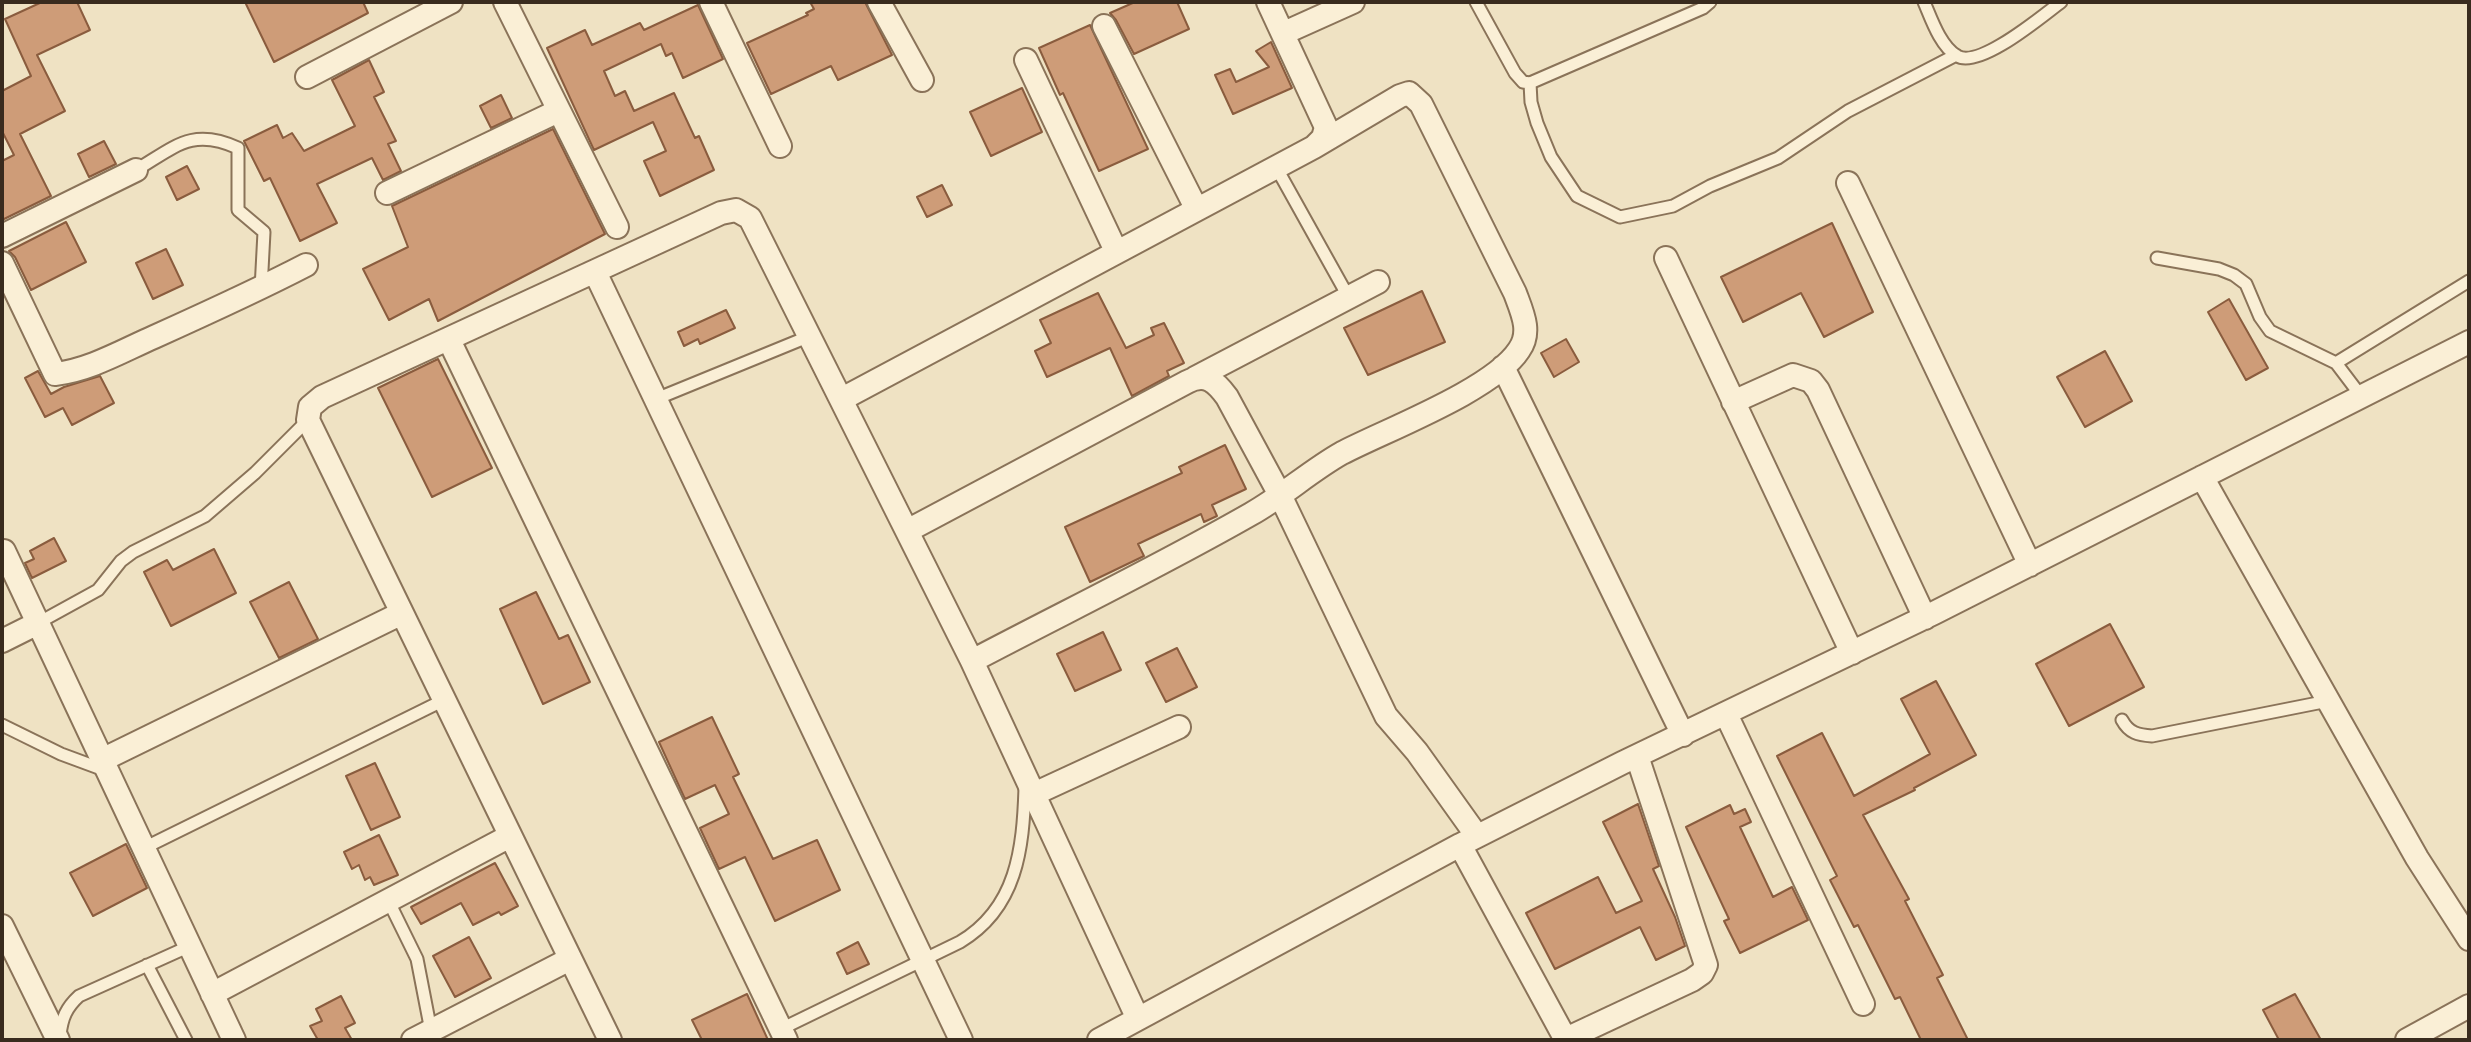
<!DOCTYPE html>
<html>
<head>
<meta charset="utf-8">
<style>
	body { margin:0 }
	#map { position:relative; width:2471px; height:1042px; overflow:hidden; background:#efe2c3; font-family:Literata,serif }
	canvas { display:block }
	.frame { position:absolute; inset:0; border:4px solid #392b1e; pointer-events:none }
</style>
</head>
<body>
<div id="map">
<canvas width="2471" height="1042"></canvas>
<div class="frame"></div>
</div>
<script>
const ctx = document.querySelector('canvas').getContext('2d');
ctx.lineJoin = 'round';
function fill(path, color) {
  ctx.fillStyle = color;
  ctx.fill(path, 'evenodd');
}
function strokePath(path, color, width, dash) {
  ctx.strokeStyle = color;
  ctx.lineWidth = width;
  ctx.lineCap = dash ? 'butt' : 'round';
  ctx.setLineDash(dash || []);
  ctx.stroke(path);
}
const building = new Path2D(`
	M42,2H77L90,30L37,55L65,111L20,134L51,196L2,220V161L14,155L2,131V91L31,76L5,19Z
	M245,2H363L368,13L274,62Z
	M810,2H865L892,55L838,80L831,66L771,94L747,43L808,15L806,13L814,9Z
	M1135,2H1177L1189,29L1134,54L1116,20L1110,13Z
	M698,5L723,59L683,78L672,53L666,56L661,44L604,71L615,96L625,91L634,111L674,93L695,138L699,136L714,170L660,196L644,161L666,151L653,122L594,150L547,48L585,30L592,45L640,23L644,30Z
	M1090,25L1148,149L1099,171L1063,93L1060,95L1039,48Z
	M1271,42L1292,88L1233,114L1215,75L1230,69L1236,82L1269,67L1256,51Z
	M369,60L384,92L374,97L396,141L388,144L401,171L383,180L372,158L317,184L337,223L300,241L270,178L264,181L244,141L277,125L283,138L292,133L304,151L355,126L332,80Z
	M1022,88L1042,132L991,156L970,112Z
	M501,95L512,118L491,128L480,106Z
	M553,129L605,234L438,321L429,299L389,320L363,269L408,247L392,206Z
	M104,141L116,164L89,177L78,154Z
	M187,166L199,189L177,200L166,177Z
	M942,185L952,205L927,217L917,197Z
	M66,222L86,262L31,290L15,257L9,251Z
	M1832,223L1873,312L1824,337L1801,293L1743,322L1721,277Z
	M166,249L183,285L153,299L136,263Z
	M1422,291L1445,342L1368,375L1344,328Z
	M1098,293L1126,348L1154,335L1151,328L1164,323L1184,363L1167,371L1169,376L1132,396L1110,348L1047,377L1035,351L1051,343L1040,320Z
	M2229,299L2268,368L2246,380L2208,312Z
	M726,310L735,328L700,344L698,339L684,346L678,332Z
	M1566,339L1579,362L1554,377L1541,353Z
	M2105,351L2132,401L2085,427L2057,377Z
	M438,359L492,468L432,497L378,388Z
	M38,371L51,394L64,387L100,376L114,403L72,425L63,408L45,417L25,378Z
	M1225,445L1246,489L1212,505L1217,516L1204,522L1201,514L1138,544L1144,556L1090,582L1065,527L1182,473L1179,467Z
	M54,538L66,561L32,578L25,563L34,559L30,551Z
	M214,549L236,593L171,626L144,572L167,560L173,570Z
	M289,582L318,639L279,658L250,602Z
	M536,592L559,639L568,635L590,682L543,704L500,609Z
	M2110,624L2144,687L2069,726L2036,664Z
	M1103,632L1121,670L1075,691L1057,654Z
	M1177,648L1197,687L1166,702L1146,663Z
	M1936,681L1976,755L1914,788L1915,790L1863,815L1909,899L1905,901L1943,975L1937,978L1968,1040H1921L1900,997L1895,999L1858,925L1854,927L1830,880L1837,876L1777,756L1822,733L1854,796L1930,754L1901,699Z
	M712,717L739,774L733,777L773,859L817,840L840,890L775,921L745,857L719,869L700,828L729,814L715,785L685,799L659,742Z
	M375,763L400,817L371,830L346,776Z
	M1638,804L1659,866L1653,869L1675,917L1685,946L1656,960L1640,927L1555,969L1526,913L1598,877L1616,913L1642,901L1603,822Z
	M1730,805L1734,814L1745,809L1751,822L1740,827L1773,897L1792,887L1808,920L1740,953L1724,921L1729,919L1686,827Z
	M379,835L398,875L374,885L370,877L365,880L359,865L352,869L344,852Z
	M126,844L147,888L93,916L70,873Z
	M495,863L518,906L501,915L499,912L473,925L461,903L421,924L411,907Z
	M469,937L491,978L455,997L433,956Z
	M858,942L869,964L847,974L837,953Z
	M747,994L768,1040H702L692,1020Z
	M2295,994L2321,1040H2279L2263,1010Z
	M341,996L355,1023L345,1028L352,1040H318L310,1026L322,1021L316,1009Z`);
const lane = new Path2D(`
	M1476,2L1515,73L1523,82L1530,83L1703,8L1710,2
	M1924,2C1931,18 1940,46 1957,56C1980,69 2042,16 2061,2
	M1530,83L1531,102L1537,123L1551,157L1577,196L1620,217L1673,206L1710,186L1778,158L1848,111L1956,55
	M1276,167L1349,298
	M136,170C175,147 192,127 238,148V210L264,232L261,289
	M2157,258L2219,269L2234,275L2246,284L2260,317L2270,331L2336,363L2361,396
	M2336,363L2469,281
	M656,399L810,336
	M38,623L98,590L121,561L133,552L205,516L255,473L308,420
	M2122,720C2129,733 2138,735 2152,736L2328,701
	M2,725L61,754L107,771
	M144,848L444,700
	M388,900L417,959L431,1031
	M147,965L186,1040
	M781,1029L960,942C1017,908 1023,849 1025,788
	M60,1035C62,1018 66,1008 79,996L190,946`);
const street = new Path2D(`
	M505,2L617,227
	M711,2L780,146
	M879,2L922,80
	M1104,26L1196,208
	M1284,33L1353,2
	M1026,60L1116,251
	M307,77L451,2
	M1848,183L2030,565
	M387,193L558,111
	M2,236L136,170
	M1666,258L1852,653
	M2,263L55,374C90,370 122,351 154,337C205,314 256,291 306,265
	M595,272L961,1040
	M449,340L786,1040
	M1503,367L1683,735
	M1195,378L1378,282
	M842,399L1314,147L1323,138L1326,127L1268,2
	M1733,402L1793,375L1811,381L1818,390L1925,618
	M2202,477L2417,858L2469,939
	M907,531L1187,382C1206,372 1216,382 1227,397L1280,495L1386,716L1417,752L1477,836
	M4,551L234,1040
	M2,641L38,623
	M972,661C1065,612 1160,566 1251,514C1283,496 1310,471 1342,453C1386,430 1493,390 1519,350C1532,332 1522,312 1515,293L1421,104L1409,93L1400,96L1314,147
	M1726,714L1863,1004
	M102,760L402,613
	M1034,794L1179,727
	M2,926L58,1040
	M212,994L510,836
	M1566,1039L1692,980L1702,973L1706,965L1637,756
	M413,1040L570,959
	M610,1040L308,420L310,407L322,397L721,213L736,210L750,218L972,661L1138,1019
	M1099,1040L1460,845
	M1566,1040L1460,845L1622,763L1934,613L2469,342
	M2407,1040L2469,1006`);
fill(building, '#ce9c78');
strokePath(building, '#8a5c3e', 2);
strokePath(lane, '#8a7359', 15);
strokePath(street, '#8a7359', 26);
strokePath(lane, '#faefd6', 11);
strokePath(street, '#faefd6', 22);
</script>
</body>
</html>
